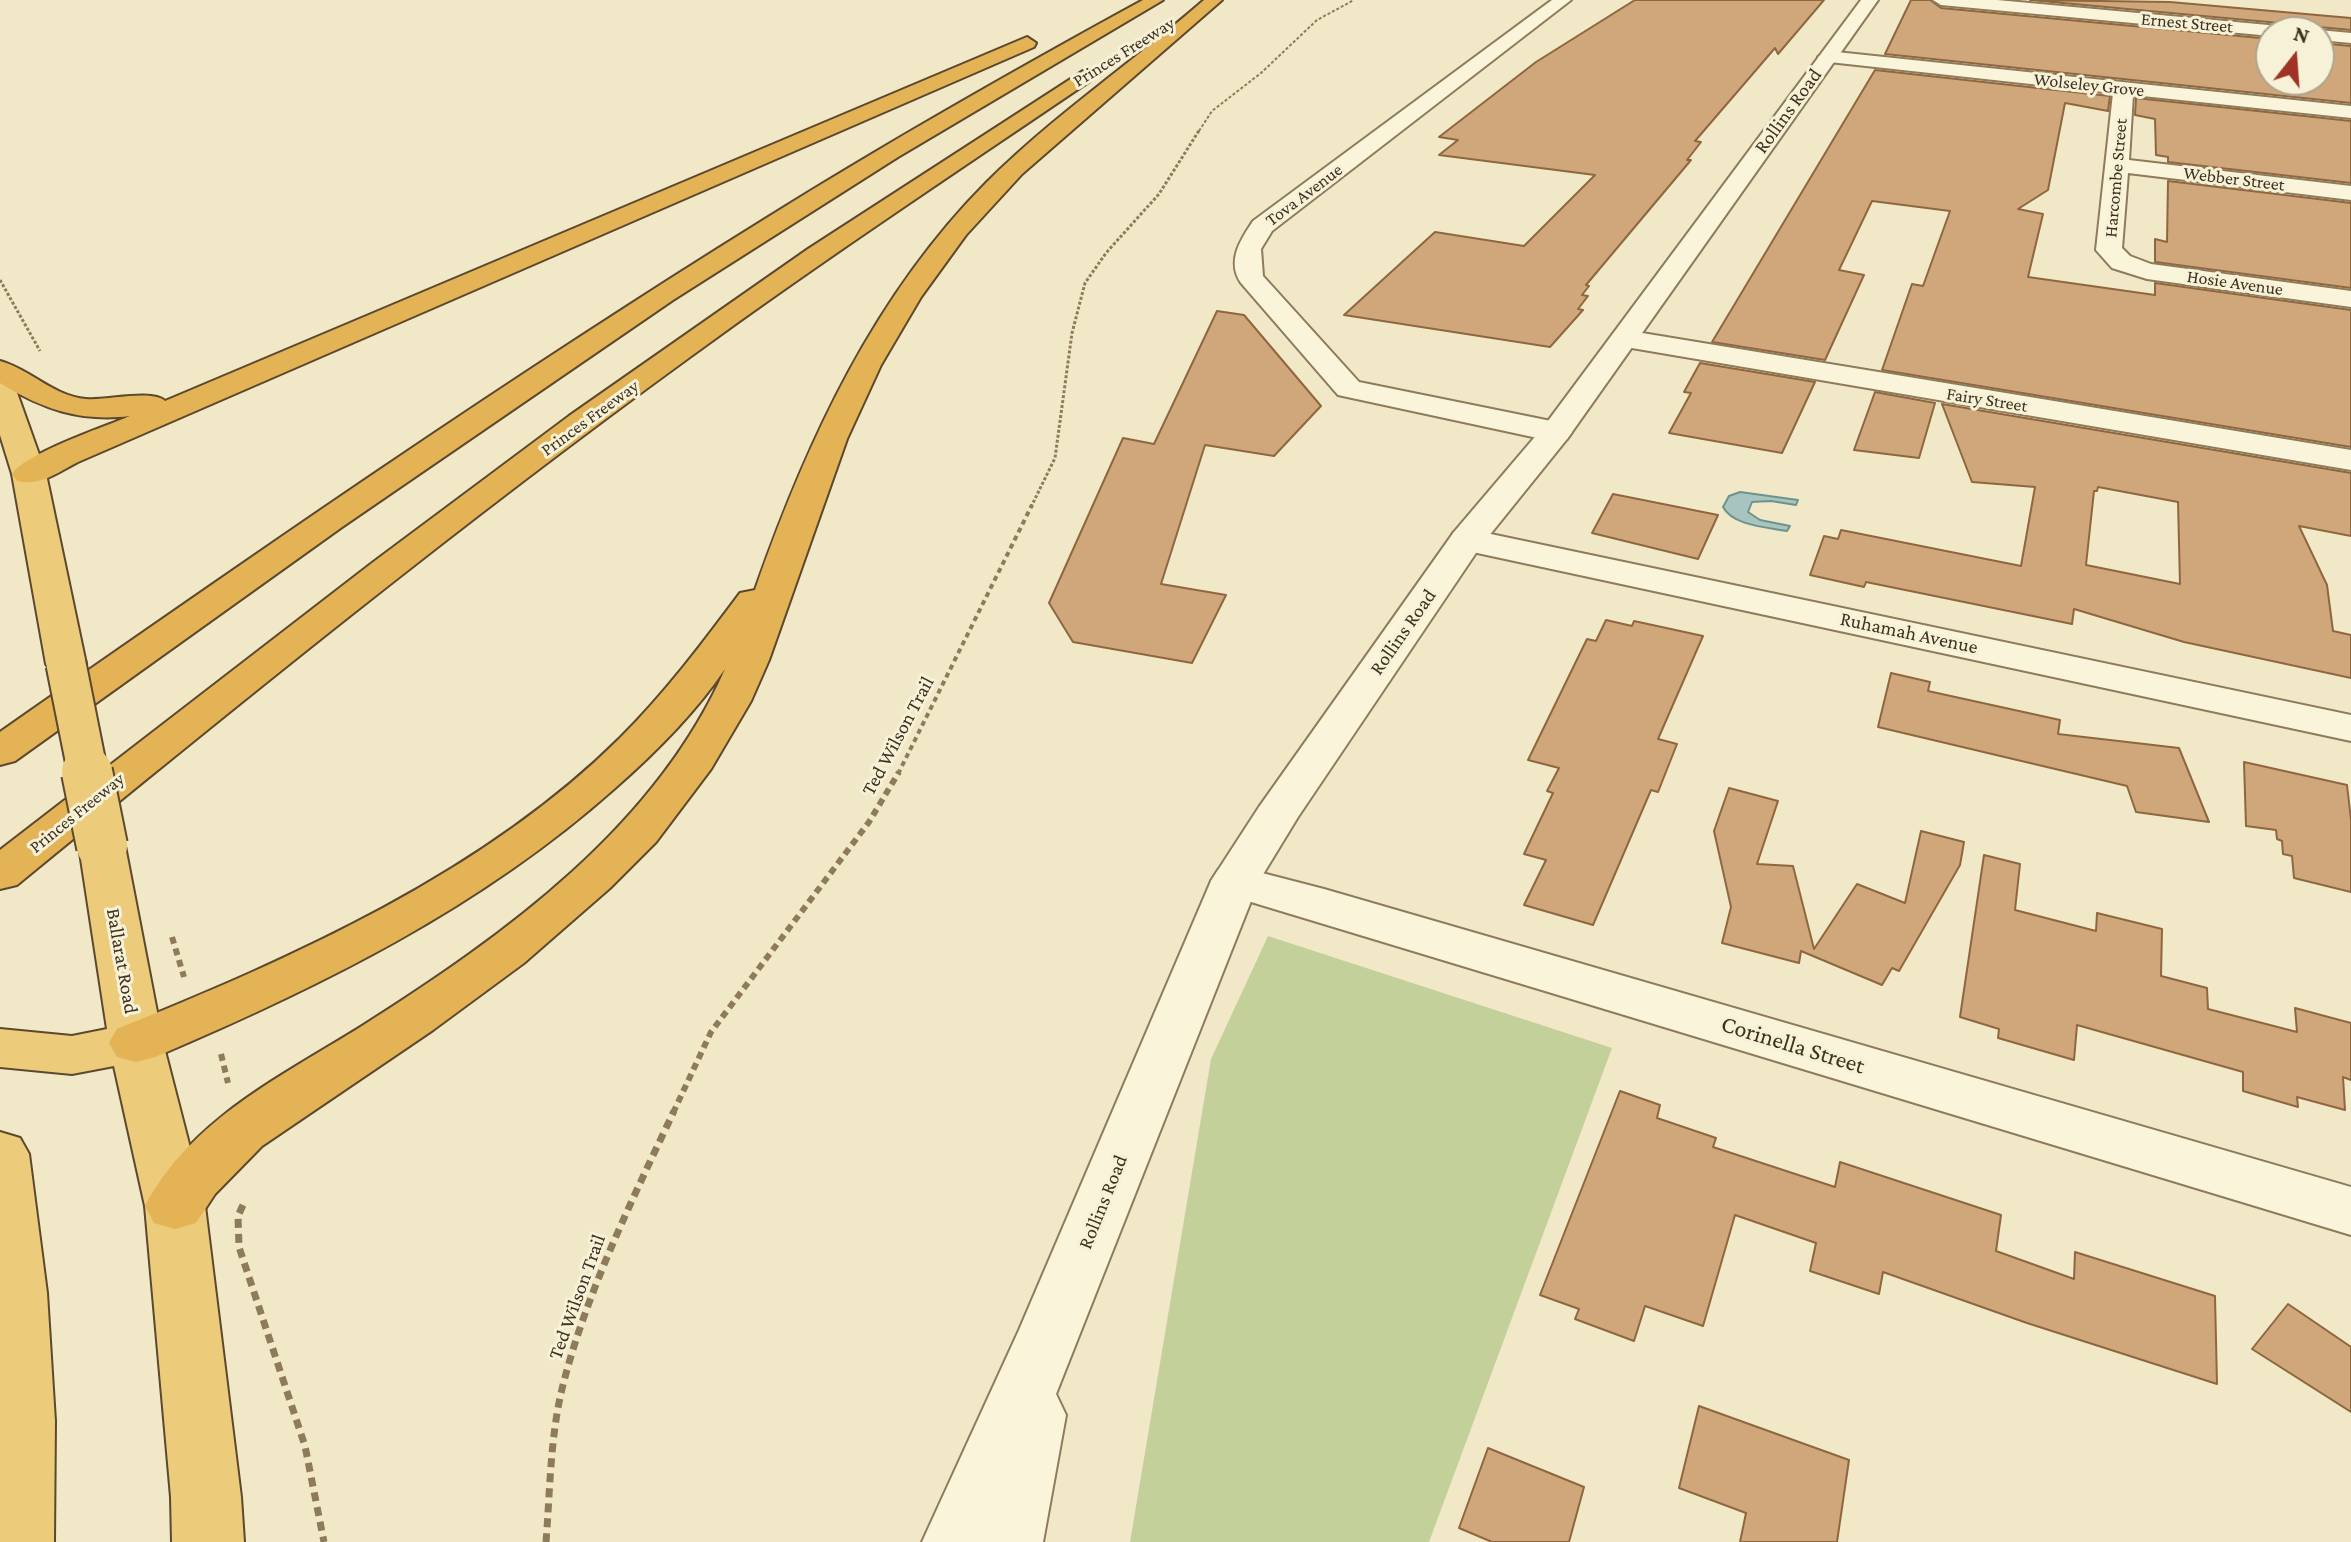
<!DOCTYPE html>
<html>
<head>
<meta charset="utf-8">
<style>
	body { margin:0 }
	#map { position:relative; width:2351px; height:1542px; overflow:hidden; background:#f1e8c7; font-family:"Crimson Pro",serif }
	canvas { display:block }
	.north { position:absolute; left:2255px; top:16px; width:80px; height:80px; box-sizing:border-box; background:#f7f1d7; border:2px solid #ada48d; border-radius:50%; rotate:17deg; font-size:22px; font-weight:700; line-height:32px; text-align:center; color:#3d311f }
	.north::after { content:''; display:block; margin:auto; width:28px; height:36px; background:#a03328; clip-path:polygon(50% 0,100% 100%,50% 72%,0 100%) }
</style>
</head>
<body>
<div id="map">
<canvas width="2351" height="1542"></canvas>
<div class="north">N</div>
</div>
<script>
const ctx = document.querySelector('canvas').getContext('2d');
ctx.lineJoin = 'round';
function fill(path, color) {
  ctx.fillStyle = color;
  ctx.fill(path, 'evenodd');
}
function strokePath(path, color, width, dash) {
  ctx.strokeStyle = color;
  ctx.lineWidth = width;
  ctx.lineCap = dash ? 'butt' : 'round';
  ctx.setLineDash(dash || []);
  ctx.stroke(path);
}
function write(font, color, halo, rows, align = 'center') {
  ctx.font = font + ' "Crimson Pro",serif';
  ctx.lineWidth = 6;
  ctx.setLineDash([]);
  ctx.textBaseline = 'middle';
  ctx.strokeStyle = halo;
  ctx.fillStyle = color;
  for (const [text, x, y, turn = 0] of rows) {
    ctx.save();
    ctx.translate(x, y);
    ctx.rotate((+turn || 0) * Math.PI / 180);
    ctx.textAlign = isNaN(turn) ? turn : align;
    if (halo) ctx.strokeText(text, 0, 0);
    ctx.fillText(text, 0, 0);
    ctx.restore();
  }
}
const green = new Path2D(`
	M1268,936L1612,1048L1429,1542H1130L1211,1059Z`);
const water = new Path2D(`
	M1740,492L1798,500L1796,505L1771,501L1752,502L1748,512L1760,520L1790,526L1787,531C1767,527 1733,526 1723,507L1729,496Z`);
const building = new Path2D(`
	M1635,0H1824L1778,54L1775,48L1695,141L1701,142L1687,160H1691L1586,285L1589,286L1582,295L1588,296L1578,309L1583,310L1550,347L1344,315L1435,232L1524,246L1595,175L1439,155L1458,140L1439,137L1536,62Z
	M1911,0H1930L1941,8L2271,39V80H2319V43L2351,46V103L1885,54Z
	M2030,0L2170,2L2351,18V30L2319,27L2302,32L2290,24Z
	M1875,70L2110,96L2108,111L2065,103L2048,190L2018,209L2043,214L2028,277L2155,295V283L2351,310V447L1882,370L1912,284L1923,286L1950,211L1872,201L1839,270L1864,275L1825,360L1712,342Z
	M2136,98L2351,121V183L2168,162V157L2156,155L2155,119L2135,115Z
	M2168,181L2351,203V288L2155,262V239L2167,242Z
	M1217,311L1244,315L1321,406L1274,456L1205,445L1161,584L1226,595L1192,663L1073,642L1049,603L1123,438L1154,444Z
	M1700,363L1815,382L1782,453L1669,433L1691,393L1684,392Z
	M1875,392L1935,403L1919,458L1854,450Z
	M1942,404L2351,473V536L2299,526L2327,585L2333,631L2351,635V678L2184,642L2074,609L2072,624L1866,582L1864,587L1810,575L1824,536L1838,539L1841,530L2021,566L2035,487L1972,482ZM2098,487L2178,502L2180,584L2086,565L2094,491H2097Z
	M1613,494L1718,515L1698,559L1592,533Z
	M1606,620L1632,626L1634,621L1703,636L1658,739L1677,744L1658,792L1651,790L1593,925L1524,905L1546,860L1524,854L1553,793L1547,791L1559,768L1528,760L1587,639L1596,641Z
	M1891,673L1930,682L1928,691L2060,720L2058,734L2179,748L2209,822L2136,812L2127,786L1878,727Z
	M2244,762L2347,785L2351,820V892L2294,878L2292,856L2283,854L2282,841L2277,839L2276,830L2246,826Z
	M1729,788L1778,801L1757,864L1793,866L1814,949L1857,884L1905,903L1921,831L1964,842L1960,865L1899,971L1892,968L1882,985L1801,951L1799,963L1722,943L1731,907L1714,831Z
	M1984,855L2020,864L2015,910L2096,931L2097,913L2162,929L2161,976L2207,988L2208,1009L2297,1032L2295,1008L2351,1023V1080L2343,1077L2345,1110L2297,1097L2298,1107L2243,1091V1072L2077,1025L2074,1060L1998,1038L1999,1029L1960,1017Z
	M1620,1091L1660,1105L1657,1118L1716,1138L1713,1147L1835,1187L1840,1162L2001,1215L1996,1251L2074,1279L2075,1252L2215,1296L2217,1384L2027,1323L1883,1272L1879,1294L1810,1271L1816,1243L1735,1215L1703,1326L1645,1306L1634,1341L1575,1319L1579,1309L1540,1295Z
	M2288,1304L2351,1347V1412L2252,1349Z
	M1699,1406L1849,1460L1837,1542H1740L1746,1513L1679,1488Z
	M1488,1448L1584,1487L1569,1542H1492L1459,1528Z`);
const pathFar4 = new Path2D(`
	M1199,131L1212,111L1261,73L1317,20L1354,0`);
const pathFar3 = new Path2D(`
	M0,280L40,351
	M1031,507L1055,458L1072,333L1085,283L1106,253L1159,194L1200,129`);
const pathFar2 = new Path2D(`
	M898,774L1032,505`);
const pathFar1 = new Path2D(`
	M172,937L184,977
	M221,1054L228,1083
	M673,1113L711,1032L869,822L899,772`);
const path = new Path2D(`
	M243,1205L238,1216L239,1247L305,1446L324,1542
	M546,1542C550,1492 550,1439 562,1389C585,1295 633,1198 674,1111`);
const minor = new Path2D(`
	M1552,0H1571L1272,231L1261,249L1263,276L1359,382L1556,422L1567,425L1572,432L1567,439L1556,442L1338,395L1241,283C1226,261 1241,239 1253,221Z
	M1933,0H1997L2290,27L2299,32H2271V36L1941,5Z
	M2319,30L2351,33V43L2319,40V32H2312Z
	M1827,51L2351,106V118L2133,95L2129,160L2351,186V200L2128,173L2122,248L2130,256L2151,264L2351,291V307L2147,279L2112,268L2096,250L2113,93L1820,61L1818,57Z
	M1624,330L2351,450V470L1614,345L1610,339L1614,333Z
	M1467,529L2351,715V741L1454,548L1449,540L1454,532Z
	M1235,866L1324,889L2351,1187V1235L1218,892L1211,881L1218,870Z`);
const tertiary = new Path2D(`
	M1861,0H1878L1567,439L1480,547L1298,817L1259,881L1056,1394L1066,1415L1043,1542H922L1019,1330L1211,881L1259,807L1454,532L1545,425Z`);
const trunk = new Path2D(`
	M0,378L11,381L15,387L46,474L86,664L80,673L66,676L52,673L46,664L12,474L0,435Z
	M102,831L118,836L125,846L163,1043L205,1206L241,1497L244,1542H172L171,1497L145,1206L114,1066L72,1074L0,1067V1029L72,1036L107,1029L79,846L86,836Z
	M0,1132L20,1138L29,1154L47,1293L55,1421L54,1542H0Z`);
const motorway = new Path2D(`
	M1143,0H1163L898,157L673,300L342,527L15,761L0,765V732C252,556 504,381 765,219C888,142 1015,70 1143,0Z
	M1204,0H1222L1022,174L966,235L921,297L881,365L847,439L769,660L751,701L711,769L656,842L610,888L524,963L433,1030L262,1146L215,1194L196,1223L175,1229L154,1223L145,1206C191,1119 282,1076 362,1026C504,936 656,827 725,669C695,713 655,753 614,789C480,908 320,987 155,1057L136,1062L117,1057L109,1043L117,1029C293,958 483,874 620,738C665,693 702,644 740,593L755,590C807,441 874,296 986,183C1053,116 1133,62 1204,0Z
	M1027,37L1036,43L1034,47L78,462C58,472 40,487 17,481L12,474C26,453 104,427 130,416C80,422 42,409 0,383V361C30,369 53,396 86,399C105,401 152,389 165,401Z
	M1083,71L1093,77L1090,81C956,172 821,261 690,357C460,524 238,704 17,885L0,889V850L372,563L569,416L808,249Z`);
const trunkBridgeFar1 = new Path2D(`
	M66,664L88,774`);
const trunkBridge = new Path2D(`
	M87,772L102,846`);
const farStreetnames = [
	["Ernest Street",2187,23,5],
	["Princes Freeway",1124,52,-32],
	["Wolseley Grove",2089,85,6],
	["Harcombe Street",2116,178,-85],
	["Webber Street",2234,179,7],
	["Tova Avenue",1304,195,-37],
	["Hosie Avenue",2235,283,8],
	["Fairy Street",1987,400,9],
	["Princes Freeway",590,418,-36],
	["Princes Freeway",77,813,-39]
];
const streetNames = [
	["Rollins Road",1788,111,-54],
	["Rollins Road",1403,632,-55],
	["Ruhamah Avenue",1909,633,12],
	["Ted Wilson Trail",898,736,-62],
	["Ballarat Road",122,961,80],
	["Rollins Road",1103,1202,-68],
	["Ted Wilson Trail",577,1297,-70]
];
const nearStreetnames = [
	["Corinella Street",1793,1045,17]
];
fill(green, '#c4d099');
fill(water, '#a8c4bf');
strokePath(water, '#6e938e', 2);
fill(building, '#d0a77b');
strokePath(building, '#8e673f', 2);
strokePath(minor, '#8d7b5b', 4);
strokePath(tertiary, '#8d7b5b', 4);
strokePath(trunk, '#5b482f', 4);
strokePath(motorway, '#5b482f', 4);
strokePath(pathFar4, '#8d7b5b', 2, [3, 2]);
strokePath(pathFar3, '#8d7b5b', 3, [3, 2]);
strokePath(pathFar2, '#8d7b5b', 4, [5, 4]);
strokePath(pathFar1, '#8d7b5b', 6, [7, 5]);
strokePath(path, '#8d7b5b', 7, [9, 6]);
fill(minor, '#faf4db');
fill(tertiary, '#faf4db');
fill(trunk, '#eccb7a');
fill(motorway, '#e3b355');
strokePath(trunkBridgeFar1, '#5b482f', 43, []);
strokePath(trunkBridge, '#5b482f', 54, []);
strokePath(trunkBridgeFar1, '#eccb7a', 39);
strokePath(trunkBridge, '#eccb7a', 50);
write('18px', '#3d311f', '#f7f1d7', farStreetnames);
write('20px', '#3d311f', '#f7f1d7', streetNames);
write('24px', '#3d311f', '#f7f1d7', nearStreetnames);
</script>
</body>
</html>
